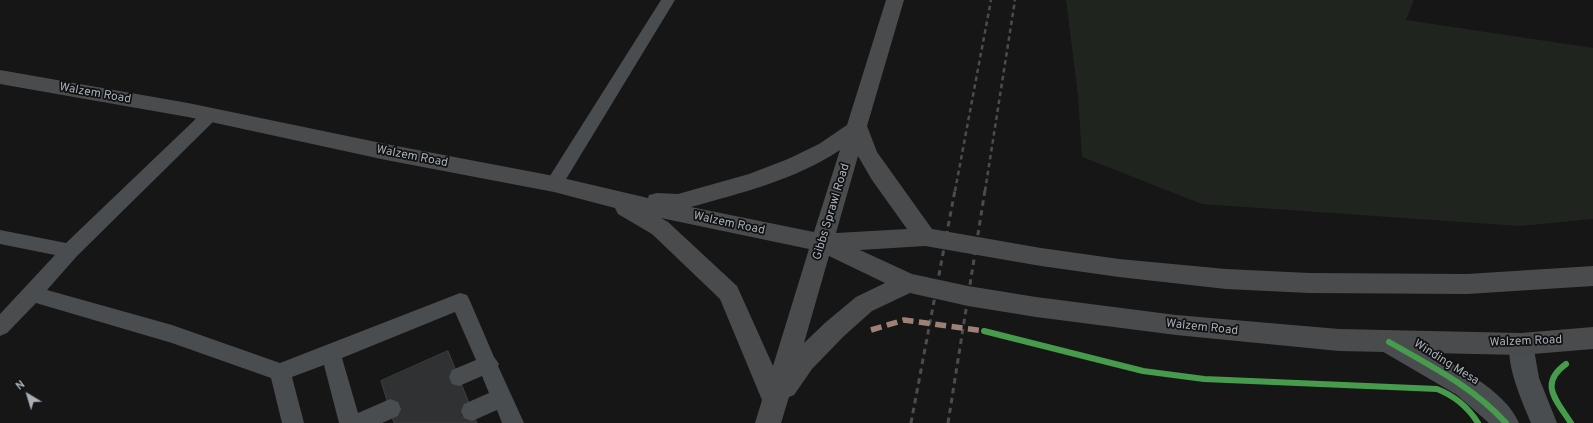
<!DOCTYPE html>
<html>
<head>
<meta charset="utf-8">
<style>
	body { margin:0 }
	#map { position:relative; width:1593px; height:423px; overflow:hidden; background:#161616; font-family:Overpass,sans-serif }
	canvas { display:block }
	.north { position:absolute; left:8px; top:375px; width:40px; height:40px; -webkit-text-stroke:3px #101112; paint-order:stroke; rotate:322deg; font-size:11px; font-weight:700; line-height:16px; text-align:center; color:#a8afb6 }
	.north::after { content:''; display:block; margin:auto; width:14px; height:18px; background:#a8afb6; clip-path:polygon(50% 0,100% 100%,50% 72%,0 100%) }
</style>
</head>
<body>
<div id="map">
<canvas width="1593" height="423"></canvas>
<div class="north">N</div>
</div>
<script>
const ctx = document.querySelector('canvas').getContext('2d');
ctx.lineJoin = 'round';
function fill(path, color) {
  ctx.fillStyle = color;
  ctx.fill(path, 'evenodd');
}
function strokePath(path, color, width, dash) {
  ctx.strokeStyle = color;
  ctx.lineWidth = width;
  ctx.lineCap = dash ? 'butt' : 'round';
  ctx.setLineDash(dash || []);
  ctx.stroke(path);
}
function write(font, color, halo, rows, align = 'center') {
  ctx.font = font + ' Overpass,sans-serif';
  ctx.lineWidth = 3.5;
  ctx.setLineDash([]);
  ctx.textBaseline = 'middle';
  ctx.strokeStyle = halo;
  ctx.fillStyle = color;
  for (const [text, x, y, turn = 0] of rows) {
    ctx.save();
    ctx.translate(x, y);
    ctx.rotate((+turn || 0) * Math.PI / 180);
    ctx.textAlign = isNaN(turn) ? turn : align;
    if (halo) ctx.strokeText(text, 0, 0);
    ctx.fillText(text, 0, 0);
    ctx.restore();
  }
}
const green = new Path2D(`
	M1066,0H1414L1406,20L1593,48V219L1520,226L1202,204L1082,157L1078,96Z`);
const building = new Path2D(`
	M448,351L477,423H394L381,381Z`);
const lane = new Path2D(`
	M661,0H675L560,189L554,191L548,189L545,184L548,179Z
	M210,109L216,111L218,115L216,119L77,256L47,290L172,325L280,363L460,293L467,295L470,301L494,357L499,364L498,366L524,423H502L497,410L472,421L464,418L461,411L464,404L489,393L482,376L459,386L452,384L449,377L452,370L476,360L455,312L342,358L358,413L390,399L398,402L401,409L398,416L382,423H339L324,365L292,377L304,423H282L271,378L172,343L36,303L7,333L0,336V314L55,255L0,244V230L66,243L204,111Z`);
const street = new Path2D(`
	M1389,331C1402,336 1413,343 1425,349C1456,366 1505,390 1519,423H1489L1457,395L1380,350L1377,342L1380,334Z
	M1521,333L1530,336L1533,344L1539,378L1557,423H1531C1522,401 1502,358 1512,336Z`);
const secondary = new Path2D(`
	M886,0H904L867,126L877,152L932,229L1041,248L1119,259L1226,269L1309,273L1467,274L1593,266V286L1467,294L1309,293L1226,289L1119,277L1041,266L925,246L860,250L912,274L968,286L1036,297L1176,315L1339,329L1521,333L1593,327V349L1521,355L1339,351L1176,335L1036,317L968,306L910,293L872,311L844,336L812,369L794,395L789,397L781,423H755L762,400L720,299L652,234L618,214L615,208L554,192L386,160L188,117L0,84V70L188,103L386,144L554,176L648,198L649,195L657,193L678,194L749,174L788,159L819,144L847,125ZM840,150L814,232L691,207C741,193 795,180 840,150ZM858,156L872,180L907,229L836,233ZM661,218L809,249L773,366L737,286L668,222ZM829,256L885,283L856,297L826,322L804,343Z`);
const railFar1 = new Path2D(`
	M955,191L991,0
	M985,191L1015,0`);
const rail = new Path2D(`
	M911,423L955,190
	M948,423L985,190`);
const quiet = new Path2D(`
	M871,330L904,320L984,331`);
const cycleway = new Path2D(`
	M984,331L1143,371L1204,379L1437,389C1455,396 1468,407 1478,423
	M1389,342C1431,366 1473,387 1506,423
	M1566,364C1538,384 1557,401 1571,423`);
const streetNames = [
	["Walzem Road",95,94,10],
	["Walzem Road",412,157,11],
	["Gibbs Sprawl Road",832,212,-73],
	["Walzem Road",729,224,12],
	["Walzem Road",1202,328,6],
	["Walzem Road",1526,342,-2],
	["Winding Mesa",1446,363,32]
];
fill(green, '#1f251e');
fill(building, '#303132');
strokePath(building, '#3e4142', 1);
fill(lane, '#4a4d4f');
fill(street, '#4a4d4f');
fill(secondary, '#494b4d');
strokePath(railFar1, '#4a4c4e', 2.5, [4.5, 3.5]);
strokePath(rail, '#4a4c4e', 3, [5.5, 4.5]);
strokePath(quiet, '#9e8076', 5.5, [11, 5.5]);
strokePath(cycleway, '#469c4c', 6);
write('12px', '#a8afb6', '#101112', streetNames);
</script>
</body>
</html>
